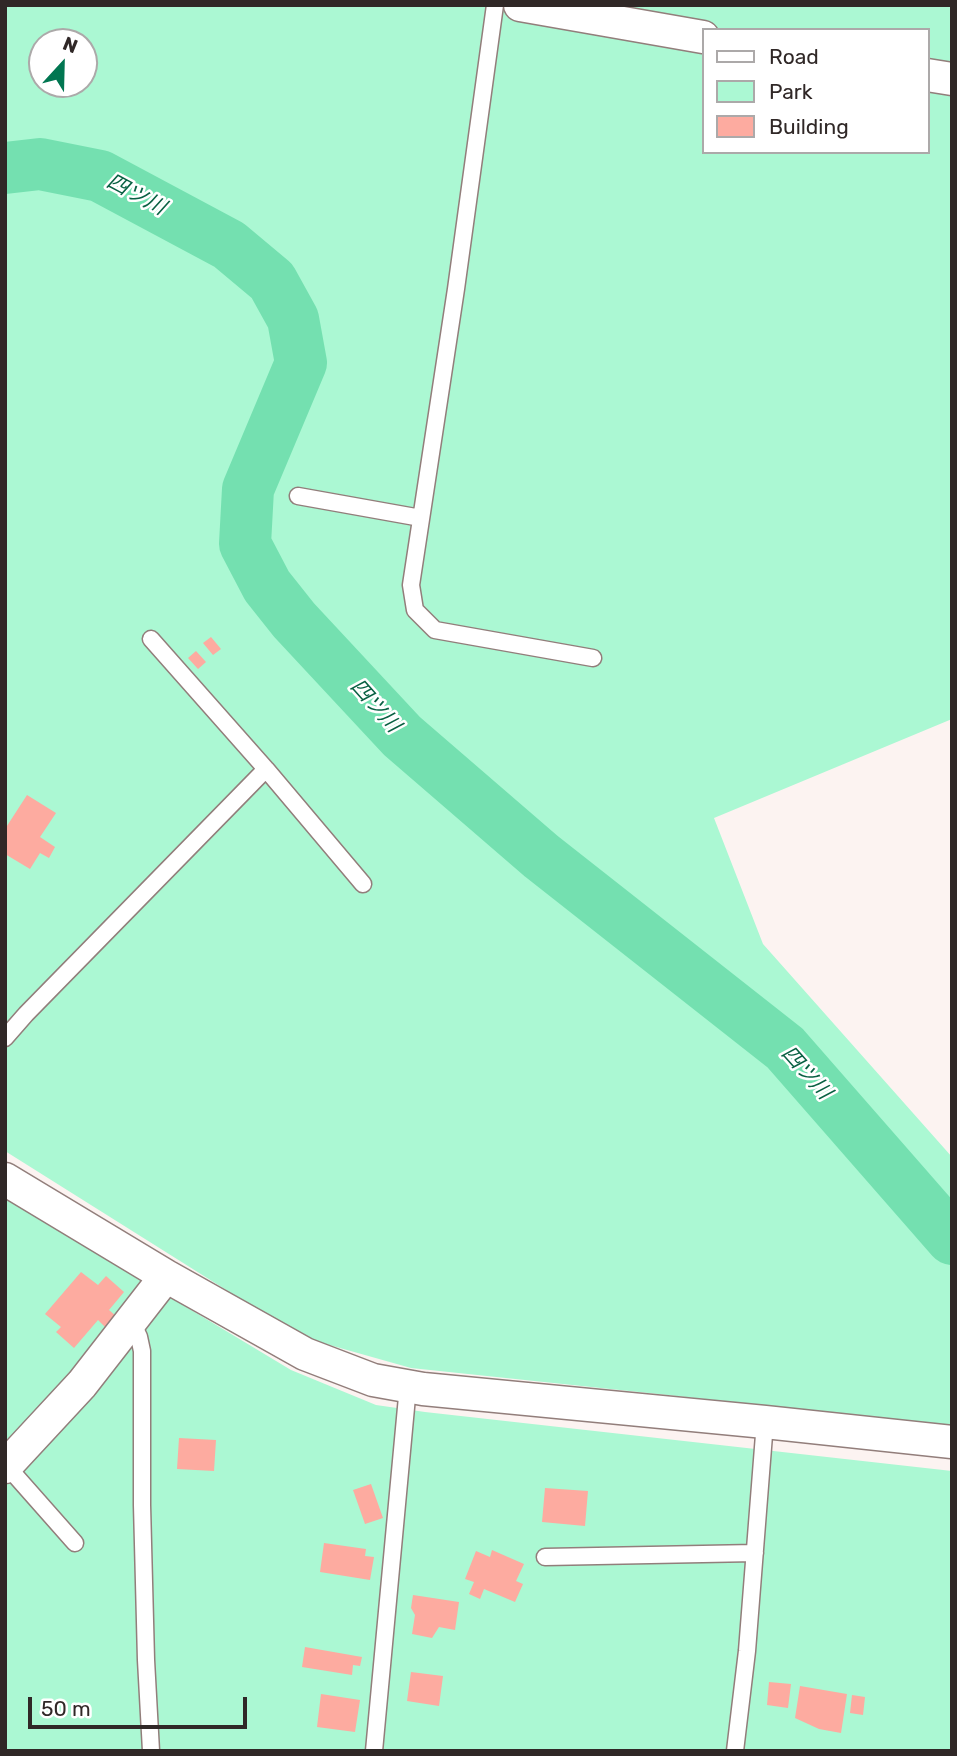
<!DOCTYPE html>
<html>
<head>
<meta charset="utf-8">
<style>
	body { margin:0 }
	#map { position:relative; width:957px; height:1756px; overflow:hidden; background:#fcf3f1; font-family:Rubik,sans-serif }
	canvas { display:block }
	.frame { position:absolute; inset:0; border:7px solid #302827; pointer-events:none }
	.legend { position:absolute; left:702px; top:28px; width:228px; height:126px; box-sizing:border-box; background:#fff; border:2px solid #aca9a9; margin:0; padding:9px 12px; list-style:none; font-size:21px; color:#302827 }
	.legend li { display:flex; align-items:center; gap:14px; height:35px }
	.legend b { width:35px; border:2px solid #aca9a9 }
	.north { position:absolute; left:28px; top:28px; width:70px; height:70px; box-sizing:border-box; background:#fff; border:2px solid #aca9a9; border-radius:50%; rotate:22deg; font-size:19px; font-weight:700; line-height:28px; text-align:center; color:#302827 }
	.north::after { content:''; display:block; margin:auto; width:24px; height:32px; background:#017651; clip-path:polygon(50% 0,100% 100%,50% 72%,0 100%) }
	.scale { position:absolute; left:28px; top:1697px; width:219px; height:32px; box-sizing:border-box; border:4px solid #302827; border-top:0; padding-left:9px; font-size:21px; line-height:24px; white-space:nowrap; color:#302827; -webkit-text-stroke:5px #fff; paint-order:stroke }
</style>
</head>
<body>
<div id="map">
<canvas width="957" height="1756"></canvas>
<div class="frame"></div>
<ul class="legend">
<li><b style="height:9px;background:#fff"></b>Road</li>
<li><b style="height:19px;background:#abf8d3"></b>Park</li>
<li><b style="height:19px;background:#fdaba0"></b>Building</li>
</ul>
<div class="north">N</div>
<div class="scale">50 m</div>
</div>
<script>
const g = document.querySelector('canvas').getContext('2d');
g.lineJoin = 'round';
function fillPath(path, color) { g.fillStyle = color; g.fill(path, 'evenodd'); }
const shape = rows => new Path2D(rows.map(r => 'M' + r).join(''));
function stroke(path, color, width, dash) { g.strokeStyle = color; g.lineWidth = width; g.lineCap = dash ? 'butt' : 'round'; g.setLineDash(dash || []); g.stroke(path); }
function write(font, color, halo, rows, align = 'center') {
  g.font = font + ' Rubik,"Noto Sans JP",sans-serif'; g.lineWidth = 5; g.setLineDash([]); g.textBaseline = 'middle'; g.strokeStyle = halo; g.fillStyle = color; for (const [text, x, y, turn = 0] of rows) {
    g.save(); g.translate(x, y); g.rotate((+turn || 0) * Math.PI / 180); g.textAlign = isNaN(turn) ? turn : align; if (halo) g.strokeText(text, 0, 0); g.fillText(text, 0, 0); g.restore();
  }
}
fillPath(shape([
	[5,5,952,5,952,719,714,818,763,944,952,1157,952,1425,411,1368,301,1337,5,1151],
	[703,30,927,30,927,152,703,152],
	[42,42,84,42,84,84,42,84],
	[5,1198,291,1370,376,1405,425,1412,952,1471,952,1751,5,1751]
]), '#abf8d3');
stroke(shape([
	[5,168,40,164,100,176,229,245,272,281,293,319,301,363,248,489,245,544,267,586,294,620,402,736,541,856,785,1048,952,1239]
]), '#74e0b0', 52);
fillPath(shape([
	[211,637,221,649,213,655,203,643],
	[196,651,206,662,198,669,188,658],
	[27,795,56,813,40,837,55,847,49,858,40,853,30,869,5,854,5,829],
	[81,1272,98,1285,106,1276,124,1292,109,1310,116,1316,106,1328,98,1320,74,1348,56,1332,61,1327,45,1314],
	[179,1438,216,1440,214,1471,177,1469],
	[371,1484,383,1518,365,1524,353,1490],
	[545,1488,588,1491,585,1526,542,1522],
	[324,1543,366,1549,365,1556,374,1557,370,1580,320,1572],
	[492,1550,524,1564,516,1581,523,1584,515,1602,484,1589,480,1599,469,1594,474,1582,465,1579,476,1551,490,1557],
	[413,1595,459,1602,455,1630,439,1627,432,1638,412,1634,415,1615,411,1608],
	[305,1647,362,1657,360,1666,353,1665,352,1675,302,1667],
	[411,1672,443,1676,439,1706,407,1701],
	[769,1682,791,1684,788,1708,767,1705],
	[800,1686,847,1694,841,1733,819,1729,795,1718],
	[321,1694,360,1700,355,1732,317,1727],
	[852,1695,865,1697,863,1715,850,1713]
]), '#fdaba0');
const lane = shape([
	[495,5,456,289,411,585,415,610,435,630,593,658],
	[298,496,421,518],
	[151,639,266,769,363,884],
	[5,1038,26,1014,266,769],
	[132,1322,139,1337,142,1351,142,1505,146,1660,151,1751],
	[7,1466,75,1543],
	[545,1557,755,1553],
	[374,1751,408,1386],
	[735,1751,747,1651,765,1422]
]);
const street = shape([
	[520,5,703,37],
	[927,75,952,79],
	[5,1179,166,1276,305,1354,373,1380,423,1389,765,1422,952,1442],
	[5,1467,82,1384,166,1276]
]);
stroke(lane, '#927e7b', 19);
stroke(street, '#927e7b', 35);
stroke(lane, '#fff', 16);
stroke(street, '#fff', 32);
write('italic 21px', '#096143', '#fff', [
	["四ツ川",136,195,28],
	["四ツ川",375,706,48],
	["四ツ川",806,1073,48]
]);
</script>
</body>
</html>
